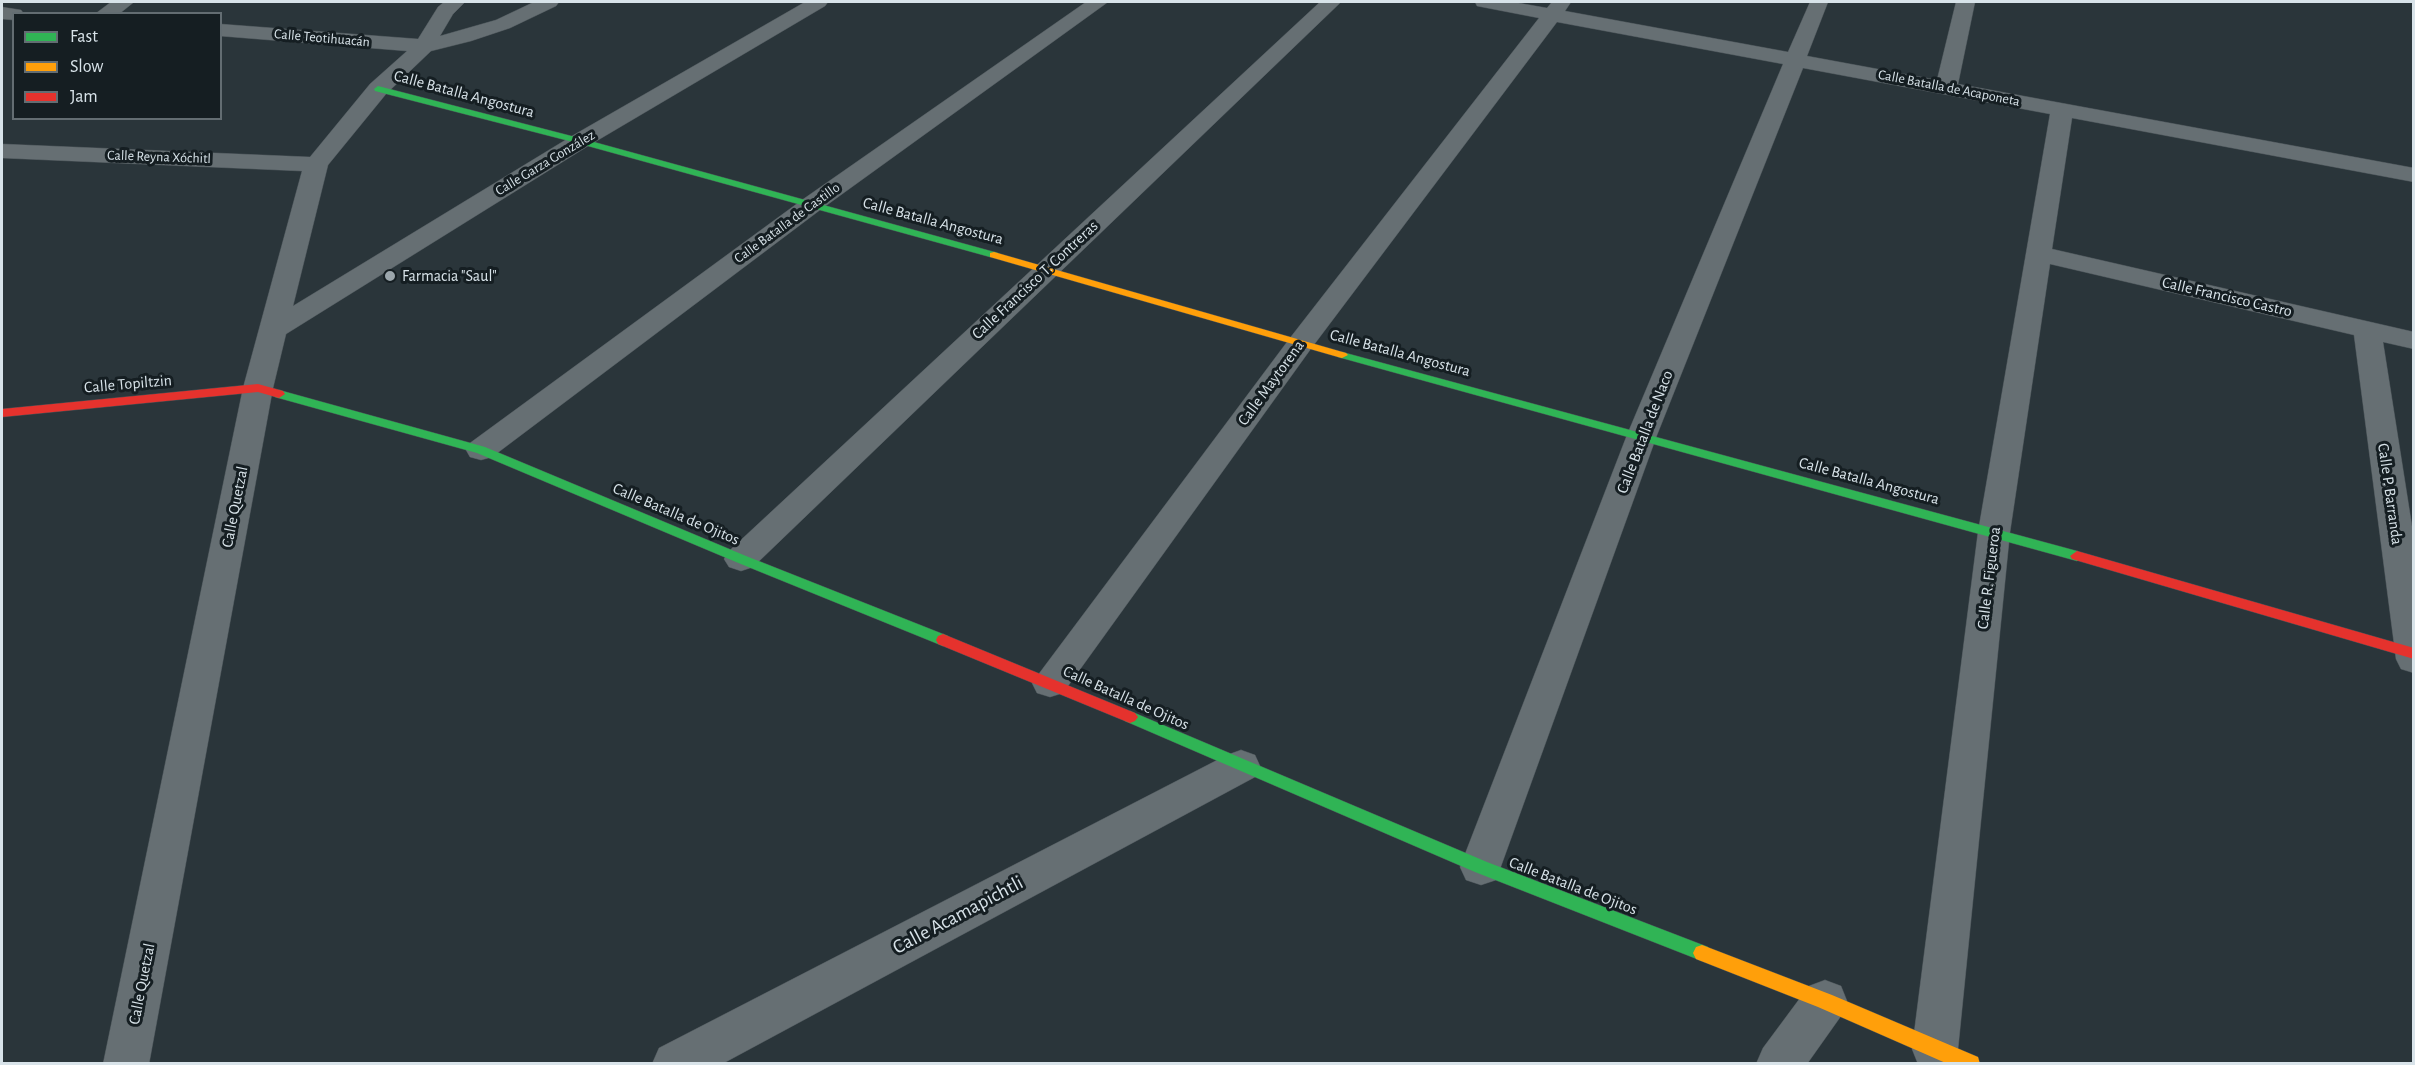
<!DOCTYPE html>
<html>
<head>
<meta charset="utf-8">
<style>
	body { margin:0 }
	#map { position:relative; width:2415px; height:1065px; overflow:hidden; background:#2a353a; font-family:"Alegreya Sans",sans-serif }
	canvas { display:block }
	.frame { position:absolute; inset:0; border:3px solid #d8e3e9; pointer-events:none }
	.legend { position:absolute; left:12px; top:12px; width:210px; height:108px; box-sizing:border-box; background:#151e22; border:2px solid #636d72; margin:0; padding:8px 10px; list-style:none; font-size:18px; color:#d8e3e9 }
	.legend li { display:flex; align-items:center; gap:12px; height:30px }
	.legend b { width:30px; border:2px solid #636d72 }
</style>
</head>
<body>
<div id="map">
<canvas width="2415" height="1065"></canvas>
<div class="frame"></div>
<ul class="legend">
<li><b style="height:8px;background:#30b455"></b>Fast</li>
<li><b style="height:8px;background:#ff9f0a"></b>Slow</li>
<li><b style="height:8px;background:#e5322d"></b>Jam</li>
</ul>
</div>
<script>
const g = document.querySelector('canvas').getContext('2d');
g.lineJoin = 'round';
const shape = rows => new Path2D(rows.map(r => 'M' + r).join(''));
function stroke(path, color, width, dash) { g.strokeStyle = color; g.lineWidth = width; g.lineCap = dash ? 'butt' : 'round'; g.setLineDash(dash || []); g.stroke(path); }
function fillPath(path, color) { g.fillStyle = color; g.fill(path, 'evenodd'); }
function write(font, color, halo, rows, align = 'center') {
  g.font = font + ' "Alegreya Sans",sans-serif'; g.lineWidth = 6; g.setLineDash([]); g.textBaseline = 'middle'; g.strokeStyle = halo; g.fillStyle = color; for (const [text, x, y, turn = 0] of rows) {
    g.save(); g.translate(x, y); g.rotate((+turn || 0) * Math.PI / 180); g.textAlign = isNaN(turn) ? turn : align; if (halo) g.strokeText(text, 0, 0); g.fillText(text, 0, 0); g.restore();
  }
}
const street = shape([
	[111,2,134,2,119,14,95,14,111,2],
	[444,2,465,2,453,14,440,36,496,20,534,2,559,2,556,6,510,28,471,41,431,51,386,94,328,165,293,306,572,136,805,2,828,2,825,6,588,146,286,334,273,388,149,1064,103,1064,243,388,302,171,2,158,2,144,310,157,370,84,407,51,220,36,220,24,418,39,438,7,444,2],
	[1086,2,1108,2,820,210,492,457,481,460,470,457,466,450,470,443,802,200,1086,2],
	[1320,2,1341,2,753,567,741,571,729,567,724,559,729,551,1320,2],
	[1475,2,1513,2,1547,8,1552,2,1571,2,1565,11,1788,52,1810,2,1828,2,1807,56,1937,80,1956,2,1975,2,1958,84,2414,168,2414,182,2072,118,2052,249,2414,332,2414,349,2383,342,2414,539,2414,673,2401,669,2396,659,2354,335,2050,264,2010,532,1958,1049,1952,1064,1918,1064,1912,1049,1978,532,2050,114,1803,68,1657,435,1496,880,1481,885,1466,880,1460,867,1627,435,1783,64,1557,22,1310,350,1063,693,1050,697,1037,693,1032,683,1290,338,1539,18,1477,6,1475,2],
	[2,7,21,10,24,14,14,14,14,20,2,19,2,7],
	[1241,750,1255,755,1260,766,1255,777,722,1064,652,1064,659,1048,1227,755,1241,750],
	[1825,980,1841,986,1847,1001,1841,1016,1807,1064,1756,1064,1763,1048,1809,986,1825,980]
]);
const fast = shape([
	[378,86,583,139,998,253,999,255,998,257,990,257,577,143,375,91,374,89,378,86],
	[1342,352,2077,551,2084,556,2077,561,1338,357,1336,355,1338,353,1342,352],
	[279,390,485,447,746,556,948,636,950,640,948,644,943,646,938,644,736,562,477,453,275,397,273,394,279,390],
	[1130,711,1487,862,1708,947,1711,953,1708,959,1702,961,1475,872,1125,721,1122,717,1125,713,1130,711]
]);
const slow = shape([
	[994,252,1346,353,1348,355,1342,358,1338,357,990,257,990,253,994,252],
	[1702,945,1832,995,1978,1057,1980,1064,1948,1064,1818,1007,1696,959,1693,953,1696,947,1702,945]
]);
const jam = shape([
	[258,384,283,391,285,394,279,398,258,392,2,417,2,409,258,384],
	[2077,551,2414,648,2414,659,2072,559,2070,556,2077,551],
	[943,634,1135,713,1138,717,1135,721,1130,723,1125,721,938,644,936,640,938,636,943,634]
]);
stroke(street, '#475055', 1);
stroke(fast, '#475055', 1);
stroke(slow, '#475055', 1);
stroke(jam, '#475055', 1);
fillPath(street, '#666f73');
fillPath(fast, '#30b455');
fillPath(slow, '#ff9f0a');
fillPath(jam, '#e5322d');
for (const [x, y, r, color] of [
	[390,276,6,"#9ba6ac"]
]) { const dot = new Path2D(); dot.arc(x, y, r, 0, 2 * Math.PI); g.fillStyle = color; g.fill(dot); stroke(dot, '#151e22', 2); }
write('14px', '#d8e3e9', '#151e22', [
	["Calle Teotihuacán",322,38,5],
	["Calle Batalla de Acaponeta",1949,88,11],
	["Calle Reyna Xóchitl",159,157,2],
	["Calle Garza González",545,163,-31],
	["Calle Batalla de Castillo",787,223,-36]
]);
write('16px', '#d8e3e9', '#151e22', [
	["Calle Batalla Angostura",464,94,15],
	["Calle Batalla Angostura",933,221,15],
	["Calle Francisco T. Contreras",1035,280,-43],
	["Calle Francisco Castro",2227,297,13],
	["Calle Batalla Angostura",1400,353,15],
	["Calle Maytorena",1271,383,-54],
	["Calle Topiltzin",128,384,-5],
	["Calle Batalla de Naco",1645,432,-69],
	["Calle Batalla Angostura",1869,481,15],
	["Calle P. Barranda",2390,494,82],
	["Calle Quetzal",235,507,-79],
	["Calle Batalla de Ojitos",676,514,23],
	["Calle R. Figueroa",1989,578,-83],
	["Calle Batalla de Ojitos",1126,698,24],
	["Calle Batalla de Ojitos",1573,886,21],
	["Calle Quetzal",142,984,-79]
]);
write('16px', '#d8e3e9', '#151e22', [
	["Farmacia \"Saul\"",402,276]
], 'left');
write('20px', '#d8e3e9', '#151e22', [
	["Calle Acamapichtli",958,915,-28]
]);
</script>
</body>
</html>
